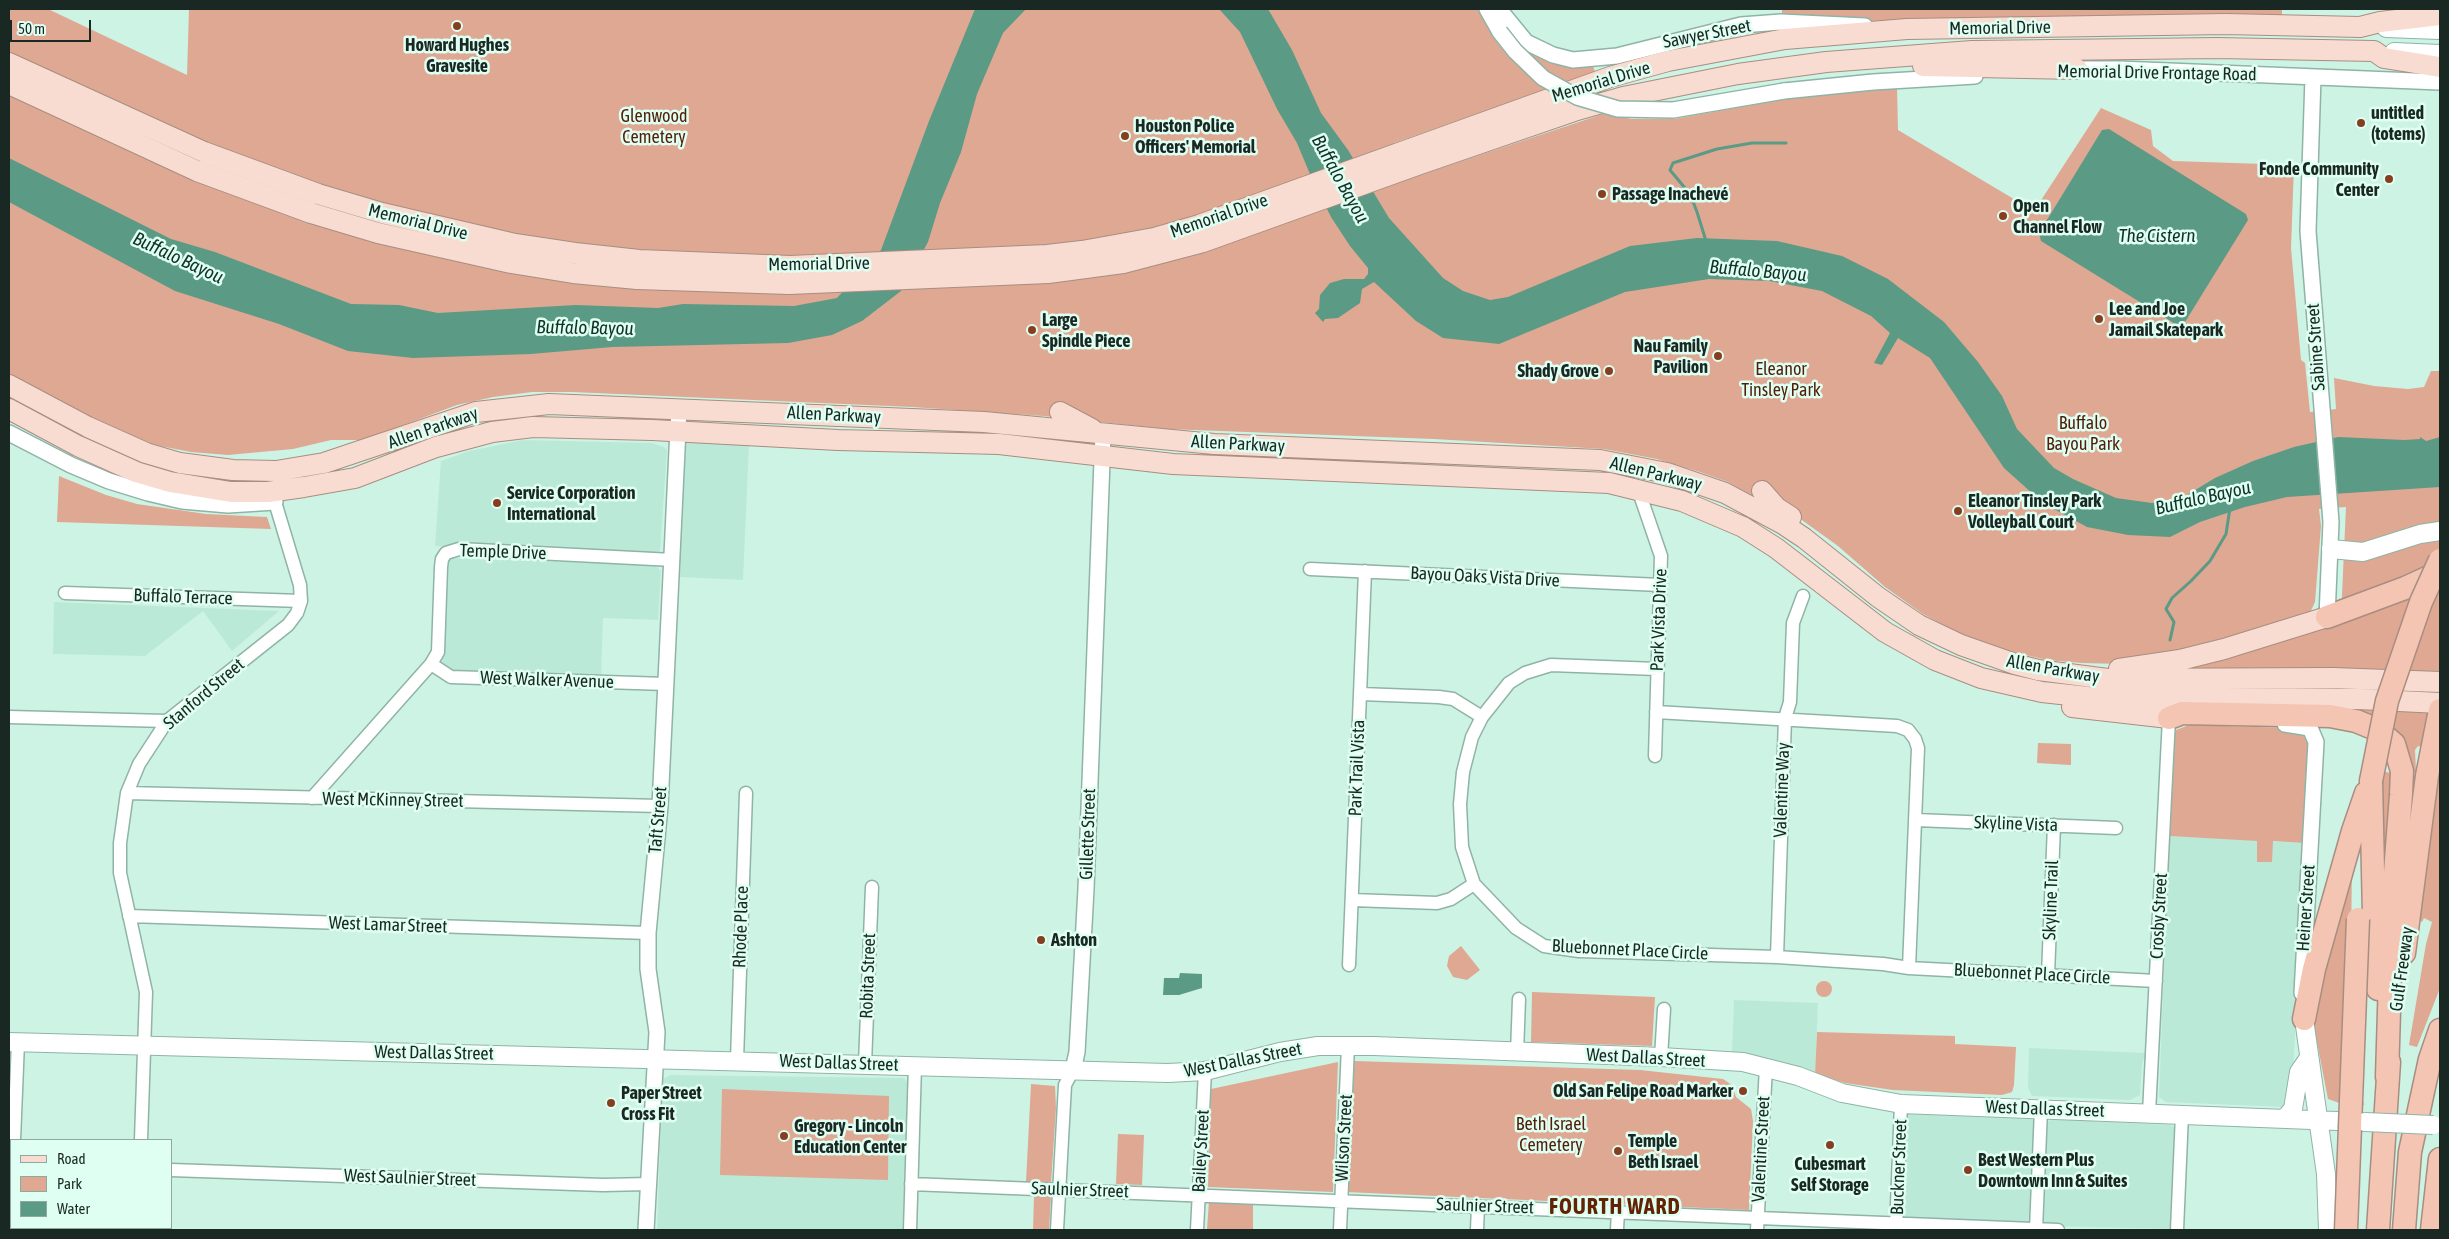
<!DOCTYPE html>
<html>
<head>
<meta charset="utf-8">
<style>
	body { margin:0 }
	#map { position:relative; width:2449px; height:1239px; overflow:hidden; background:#cdf3e5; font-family:"Asap Condensed",sans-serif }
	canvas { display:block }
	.frame { position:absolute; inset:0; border:10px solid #192823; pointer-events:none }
	.legend { position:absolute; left:10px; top:1139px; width:162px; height:90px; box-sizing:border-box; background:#e0fff3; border:1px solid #90a9a0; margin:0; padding:6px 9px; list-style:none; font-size:15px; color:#192823 }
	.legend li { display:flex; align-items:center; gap:10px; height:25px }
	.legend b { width:25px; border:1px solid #90a9a0 }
	.scale { position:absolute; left:10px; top:20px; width:81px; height:22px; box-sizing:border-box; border:2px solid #192823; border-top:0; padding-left:6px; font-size:15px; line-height:18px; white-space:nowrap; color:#192823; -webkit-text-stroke:4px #e0fff3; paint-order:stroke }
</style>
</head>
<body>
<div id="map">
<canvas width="2449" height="1239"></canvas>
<div class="frame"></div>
<ul class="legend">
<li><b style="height:6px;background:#f8dcd1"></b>Road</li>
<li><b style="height:14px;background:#dea893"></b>Park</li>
<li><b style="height:14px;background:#5b9a85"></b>Water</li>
</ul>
<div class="scale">50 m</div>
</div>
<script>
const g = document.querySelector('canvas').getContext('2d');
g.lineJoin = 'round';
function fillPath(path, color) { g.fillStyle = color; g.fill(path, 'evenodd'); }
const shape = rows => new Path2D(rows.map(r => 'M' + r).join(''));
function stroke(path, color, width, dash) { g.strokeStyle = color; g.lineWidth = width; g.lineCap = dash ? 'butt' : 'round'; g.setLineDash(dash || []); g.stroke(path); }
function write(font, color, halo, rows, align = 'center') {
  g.font = font + ' "Asap Condensed",sans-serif'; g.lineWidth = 5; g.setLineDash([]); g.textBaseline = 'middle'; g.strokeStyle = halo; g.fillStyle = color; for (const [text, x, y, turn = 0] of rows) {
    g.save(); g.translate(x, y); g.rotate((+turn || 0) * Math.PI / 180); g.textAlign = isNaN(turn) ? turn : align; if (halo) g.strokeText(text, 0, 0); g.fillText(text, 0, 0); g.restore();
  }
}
fillPath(shape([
	[523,440,652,443,664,447,667,450,660,551,649,553,435,546,441,461,469,451],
	[684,442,749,444,743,580,680,577],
	[450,558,655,565,661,571,658,620,603,618,601,676,447,671,441,663,446,563],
	[54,602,279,611,232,651,203,611,145,656,53,654],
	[2169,836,2304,843,2292,1099,2284,1107,2166,1102,2159,1097],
	[1734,1000,1818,1003,1815,1074,1782,1062,1732,1052],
	[2029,1048,2146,1053,2142,1064,2140,1095,2130,1100,2032,1096,2028,1088],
	[671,1075,904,1078,909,1085,904,1230,657,1230,662,1089,663,1079],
	[1908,1114,2031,1119,2035,1121,2032,1220,2030,1223,1904,1217,1902,1213],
	[2052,1119,2170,1125,2174,1127,2172,1229,2047,1226,2044,1224,2045,1123]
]), '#bbe9d8');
fillPath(shape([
	[9,9,48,9,187,75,189,9,1481,9,1531,54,1552,64,1593,66,1595,72,1394,143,1408,179,1606,113,1631,119,1674,119,1785,99,1897,87,1898,130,2034,211,2101,108,2151,130,2153,146,2173,161,2294,165,2291,248,2301,360,2305,363,2310,412,2336,409,2334,378,2374,386,2408,389,2424,387,2431,371,2440,371,2440,672,2130,673,2341,617,2346,507,2319,509,2321,526,2315,602,2309,615,2214,646,2162,655,2144,655,2122,664,2082,663,2047,660,2004,650,1963,635,1923,614,1885,587,1838,546,1788,510,1770,505,1728,482,1700,472,1657,459,1604,449,1434,439,1167,429,1044,416,912,407,572,392,532,392,493,397,457,405,363,440,331,440,293,449,228,455,191,452,160,446,126,436,9,375],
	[1782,9,2282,9,2282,15,1862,21,1782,18],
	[59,476,106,495,137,504,206,514,267,517,271,529,57,522],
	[2326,706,2416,709,2440,714,2422,747,2418,746,2415,750,2416,772,2413,773,2412,767],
	[2189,725,2289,728,2306,735,2308,741,2304,843,2273,841,2272,862,2257,862,2257,841,2169,836,2173,735,2176,730],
	[2038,743,2071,744,2071,765,2037,763],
	[2385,772,2394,773,2386,943,2382,789],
	[2437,779,2440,779,2440,988,2417,1047,2409,1045,2426,944,2432,922,2424,918,2422,922,2418,920],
	[2352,857,2350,1047,2364,1105,2345,1105,2328,1099,2315,1032,2315,1007],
	[1461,946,1480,970,1467,980,1453,977,1447,966,1449,956],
	'1816 989a8 8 0 1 1 16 0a8 8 0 1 1-16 0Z',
	[1532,992,1655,997,1652,1046,1531,1042],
	[1817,1032,1955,1036,1955,1044,2016,1047,2014,1085,2012,1092,2002,1095,1893,1090,1845,1083,1815,1074],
	[1354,1061,1640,1070,1723,1079,1732,1085,1736,1097,1751,1109,1753,1121,1749,1210,1346,1192],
	[1338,1062,1333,1192,1208,1187,1211,1089],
	[1031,1084,1055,1086,1056,1108,1051,1183,1026,1182],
	[722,1089,889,1096,888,1180,720,1175],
	[1118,1134,1144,1135,1142,1185,1116,1184],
	[1034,1196,1051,1196,1049,1230,1033,1230],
	[1209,1201,1253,1203,1253,1230,1207,1230]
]), '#dea893');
fillPath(shape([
	[975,9,1026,9,1003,33,977,94,961,152,940,203,928,242,901,291,862,321,832,335,788,343,612,347,531,354,413,358,348,351,279,324,175,291,9,202,9,158,171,239,215,252,351,304,399,305,438,313,576,305,658,308,683,304,794,306,837,298,881,250,929,121],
	[1219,9,1268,9,1292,50,1321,113,1348,150,1389,218,1443,278,1463,291,1490,300,1508,297,1630,246,1697,238,1777,241,1842,256,1888,279,1944,322,1978,362,2002,396,2017,429,2054,468,2073,479,2116,498,2152,503,2182,498,2215,478,2253,461,2294,447,2338,437,2405,440,2420,439,2420,437,2426,441,2440,437,2440,487,2287,497,2245,507,2200,522,2170,537,2128,535,2087,527,2043,503,2004,468,1930,358,1898,338,1882,365,1874,363,1890,333,1871,316,1822,291,1769,281,1709,279,1625,292,1499,344,1443,338,1416,321,1374,282,1362,289,1360,303,1338,318,1325,319,1323,322,1315,313,1319,309,1320,295,1330,283,1344,279,1364,279,1368,274,1368,268,1350,246,1331,217,1312,179,1297,143,1277,109,1240,32],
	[2109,129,2246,214,2248,220,2185,322,2177,325,2041,241,2039,233,2102,130],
	[1180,973,1202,974,1202,988,1179,995,1163,995,1164,978,1179,978]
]), '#5b9a85');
stroke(shape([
	[1706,241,1697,212,1690,194,1670,170,1673,163,1717,149,1752,143,1786,143],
	[2170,640,2174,622,2166,609,2172,598,2191,581,2210,561,2226,534,2230,508]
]), '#5b9a85', 3);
const minor = shape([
	[1638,489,1661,556,1655,756],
	[1310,569,1660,585],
	[65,593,301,601],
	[431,664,451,677,666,684],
	[1657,669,1551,665,1525,673,1509,683,1482,717,1472,737,1463,772,1460,804,1462,847,1474,884,1516,928,1544,946,1579,951,1777,957,1883,964,1909,968,2156,981],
	[1361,694,1439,697,1453,699,1482,717],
	[1656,712,1897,726,1908,730,1915,739,1918,748,1909,968],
	[9,717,167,721],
	[127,793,660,806],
	[312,798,431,664,438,652,441,567,442,559,446,553,459,549,673,560],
	[1916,820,2116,828],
	[1352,900,1437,903,1451,899,1474,884],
	[129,916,648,933],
	[1777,957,1785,718,1790,702,1793,623,1803,596],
	[1349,965,1365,571],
	[2048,975,2054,825],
	[1517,1053,1519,999],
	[1661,1057,1664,1009],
	[737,1060,746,793],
	[865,1064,872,887],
	[2149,1113,2169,718],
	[14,1140,18,1042],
	[141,1140,146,992,120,873,120,843,127,793,139,764,167,721,288,625,297,613,301,601,300,585,275,502],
	[171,1170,603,1185,649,1184],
	[911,1184,2058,1230],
	[10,1230,11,1196],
	[137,1230,137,1228],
	[910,1230,915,1065],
	[1057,1230,1065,1085,1073,1070],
	[1197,1230,1205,1071],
	[1340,1230,1348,1046],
	[1477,1230,1478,1206],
	[1617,1230,1618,1211],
	[1757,1230,1766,1067],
	[1896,1230,1901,1104],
	[2036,1230,2041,1109],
	[2177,1230,2182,1114]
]);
const tertiary = shape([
	[1487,9,1500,32],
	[1499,9,1526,42,1553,55,1573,60,1617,56,1741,25,1781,22,1865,26],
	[2067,69,2119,69,2440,82],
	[2313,77,2308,231,2331,522,2327,617],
	[1784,91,1873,82,1975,76],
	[9,433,71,465,109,481,148,493,182,501,228,505,275,502],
	[2285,724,2310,728,2316,742,2302,993],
	[1073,1070,1077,1052,1086,889,1103,434],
	[646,1230,657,1032,648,969,648,933,660,806,679,408]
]);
const secondary = shape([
	[2386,28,2440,30],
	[2394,52,2440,54],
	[2331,549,2363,552,2420,534,2440,531],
	[2304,1019,2326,1174,2328,1230],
	[9,1042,1168,1073,1205,1071,1280,1052,1318,1046,1374,1046,1661,1057,1743,1062,1798,1076,1842,1093,1901,1104,2363,1122],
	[2285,1118,2293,1109,2299,1072,2308,1059]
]);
const primary = shape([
	[9,63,204,152,318,194,382,213,515,244,575,253,639,260,790,266,1047,255,1082,251,1154,238,1199,225,1610,77,1668,61,1785,39,1907,29,2226,24,2360,27,2380,22,2440,15],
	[1923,66,2077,69],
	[9,84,197,171,311,213,378,233,511,263,573,273,637,279,789,284,1048,273,1123,263,1203,242,1420,164,1574,111,1623,97,1738,74,1826,62,1972,51,2217,48,2374,51,2384,58,2440,67],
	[9,385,88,427,146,453,180,463,233,470,276,471,324,463,476,412,549,404,984,422,1214,444,1600,460,1667,473,1725,493,1783,524,1804,538,1878,597,1919,625,1961,645,2015,664,2038,670,2108,679,2333,678,2440,682],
	[9,409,78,446,136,472,170,482,231,492,268,492,304,487,355,478,436,447,492,432,533,427,652,430,838,440,999,444,1173,464,1609,483,1682,501,1743,527,1776,548,1885,632,1935,660,1981,678,2042,692,2088,697,2358,699,2440,703],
	[1060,412,1092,429],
	[1762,491,1777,508,1791,517],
	[2119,669,2180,660,2224,649,2327,617],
	[2072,707,2169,718]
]);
const motorway = shape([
	[2327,617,2405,588,2440,572],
	[2169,718,2182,713,2330,716,2356,721,2378,730,2394,744,2402,771,2401,795,2392,912,2387,1077],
	[2371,781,2375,961,2378,989],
	[2404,953,2427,776,2440,710],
	[2304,1019,2314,969,2353,831,2366,793],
	[2378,1230,2389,1062],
	[2404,1230,2410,1152,2430,1059,2440,1030],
	[2432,1230,2440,1159]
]);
stroke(minor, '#8fb4a6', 15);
stroke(tertiary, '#8fb4a6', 18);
stroke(secondary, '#8fb4a6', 20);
stroke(primary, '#a78e81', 22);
stroke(motorway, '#a78e81', 25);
stroke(minor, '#fff', 12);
stroke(tertiary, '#fff', 15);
stroke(secondary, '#fff', 18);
stroke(primary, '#f8dcd1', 20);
stroke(motorway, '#f4c5b3', 22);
const tertiaryBridge = shape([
	[1500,32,1515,51,1543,78,1577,97,1618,109,1673,110,1784,91]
]);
const secondaryBridge = shape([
	[2365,1122,2433,1125]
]);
const motorwayBridge = shape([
	[2371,781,2387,701,2421,602,2440,560],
	[2346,1230,2358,919]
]);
stroke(tertiaryBridge, '#8fb4a6', 18, []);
stroke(secondaryBridge, '#8fb4a6', 20, []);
stroke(motorwayBridge, '#a78e81', 25, []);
stroke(tertiaryBridge, '#fff', 15);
stroke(secondaryBridge, '#fff', 18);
stroke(motorwayBridge, '#f4c5b3', 22);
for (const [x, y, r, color] of [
	[457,26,5,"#863e20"],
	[2361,123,5,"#863e20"],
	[1125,136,5,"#863e20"],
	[2389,179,5,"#863e20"],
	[1602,194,5,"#863e20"],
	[2003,216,5,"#863e20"],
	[2099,319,5,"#863e20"],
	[1032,330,5,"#863e20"],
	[1718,356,5,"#863e20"],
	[1609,371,5,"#863e20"],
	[497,503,5,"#863e20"],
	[1958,511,5,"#863e20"],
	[1041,940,5,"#863e20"],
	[1743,1091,5,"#863e20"],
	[611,1103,5,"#863e20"],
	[784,1136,5,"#863e20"],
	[1830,1145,5,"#863e20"],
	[1618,1151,5,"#863e20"],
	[1968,1170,5,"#863e20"]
]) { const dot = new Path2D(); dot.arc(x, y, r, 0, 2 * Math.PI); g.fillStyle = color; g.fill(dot); stroke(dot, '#e0fff3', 2); }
write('18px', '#192823', '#e0fff3', [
	["Memorial Drive",2000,28,-1],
	["Sawyer Street",1707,34,-11],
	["Memorial Drive Frontage Road",2157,73,1],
	["Memorial Drive",1601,82,-17],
	["Memorial Drive",1219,216,-19],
	["Memorial Drive",418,222,14],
	["Memorial Drive",819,264,-1],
	["Sabine Street",2316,347,-94],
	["Allen Parkway",834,415,3],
	["Allen Parkway",433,428,-19],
	["Allen Parkway",1238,444,3],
	["Allen Parkway",1656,474,14],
	["Temple Drive",503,552,2],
	["Bayou Oaks Vista Drive",1485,577,3],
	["Buffalo Terrace",183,597,2],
	["Park Vista Drive",1659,620,-88],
	["Allen Parkway",2053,669,10],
	["West Walker Avenue",547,680,2],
	["Stanford Street",204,694,-40],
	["Park Trail Vista",1357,768,-88],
	["Valentine Way",1782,790,-88],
	["West McKinney Street",393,800,1],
	["Taft Street",658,820,-85],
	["Skyline Vista",2016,824,2],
	["Gillette Street",1088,834,-88],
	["Skyline Trail",2051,900,-88],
	["Heiner Street",2306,908,-86],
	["Crosby Street",2159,916,-87],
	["West Lamar Street",388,925,2],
	["Rhode Place",741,927,-88],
	["Bluebonnet Place Circle",1630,950,3],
	["Gulf Freeway",2402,969,-82],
	["Bluebonnet Place Circle",2032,974,3],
	["Robita Street",868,976,-88],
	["West Dallas Street",434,1053,1],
	["West Dallas Street",1646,1058,3],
	["West Dallas Street",1243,1060,-11],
	["West Dallas Street",839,1063,2],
	["West Dallas Street",2045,1109,2],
	["Wilson Street",1344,1138,-87],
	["Valentine Street",1761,1149,-87],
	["Bailey Street",1201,1151,-87],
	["Buckner Street",1899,1167,-88],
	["West Saulnier Street",410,1178,2],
	["Saulnier Street",1080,1190,2],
	["Saulnier Street",1485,1206,2]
]);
write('bold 18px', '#192823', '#e0fff3', [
	["Howard Hughes",457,45,"center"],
	["Gravesite",457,66,"center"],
	["untitled",2371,113],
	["(totems)",2371,134],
	["Houston Police",1135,126],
	["Officers' Memorial",1135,147],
	["Fonde Community",2379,169,"right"],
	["Center",2379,190,"right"],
	["Passage Inachevé",1612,194],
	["Open",2013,206],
	["Channel Flow",2013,227],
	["Lee and Joe",2109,309],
	["Jamail Skatepark",2109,330],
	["Large",1042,320],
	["Spindle Piece",1042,341],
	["Nau Family",1708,346,"right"],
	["Pavilion",1708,367,"right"],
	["Shady Grove",1599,371,"right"],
	["Service Corporation",507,493],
	["International",507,514],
	["Eleanor Tinsley Park",1968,501],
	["Volleyball Court",1968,522],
	["Ashton",1051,940],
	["Old San Felipe Road Marker",1733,1091,"right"],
	["Paper Street",621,1093],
	["Cross Fit",621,1114],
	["Gregory - Lincoln",794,1126],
	["Education Center",794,1147],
	["Temple",1628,1141],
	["Beth Israel",1628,1162],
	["Best Western Plus",1978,1160],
	["Downtown Inn & Suites",1978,1181],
	["Cubesmart",1830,1164,"center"],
	["Self Storage",1830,1185,"center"]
], 'left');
write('18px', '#511e08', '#e0fff3', [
	["Glenwood",654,116],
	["Cemetery",654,137],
	["Eleanor",1781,369],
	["Tinsley Park",1781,390],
	["Buffalo",2083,423],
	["Bayou Park",2083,444],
	["Beth Israel",1551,1124],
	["Cemetery",1551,1145]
]);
write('italic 19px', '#123128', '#e0fff3', [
	["Buffalo Bayou",1340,179,61],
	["The Cistern",2157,236],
	["Buffalo Bayou",178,258,25],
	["Buffalo Bayou",1758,271,5],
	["Buffalo Bayou",585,328,1],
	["Buffalo Bayou",2203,498,-13]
]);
g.letterSpacing = '1px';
write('bold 22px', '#622204', '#e0fff3', [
	["FOURTH WARD",1615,1207]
]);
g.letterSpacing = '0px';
</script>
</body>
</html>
